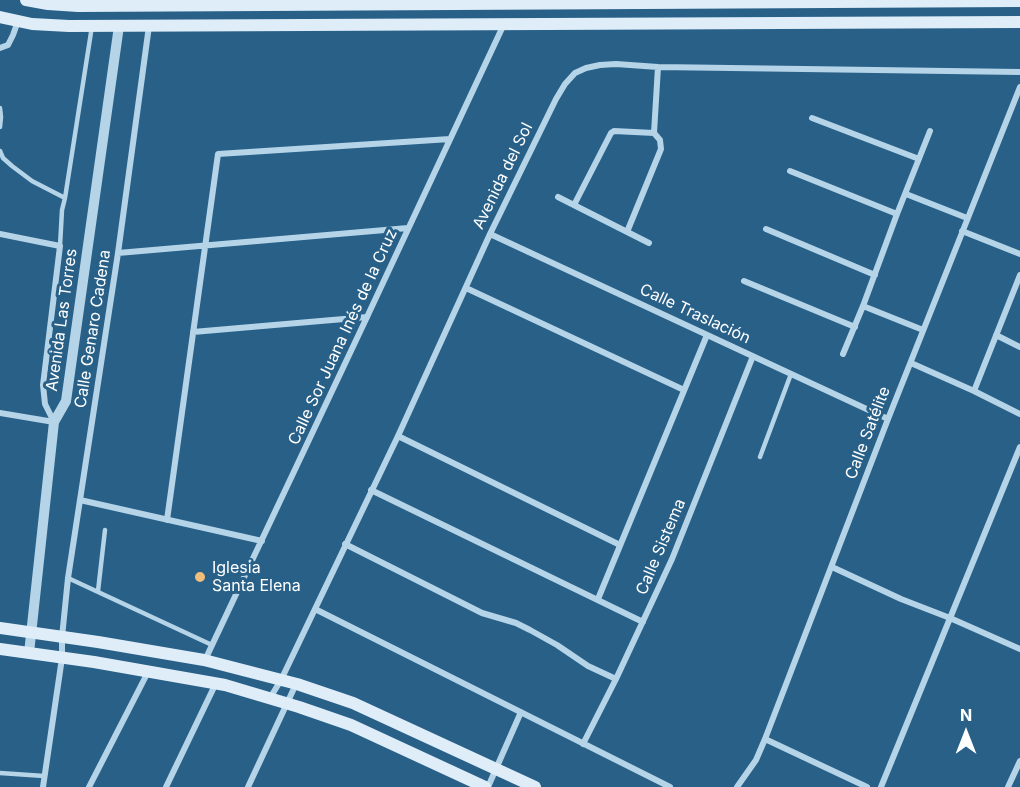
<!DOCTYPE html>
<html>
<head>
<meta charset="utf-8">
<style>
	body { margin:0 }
	#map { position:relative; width:1020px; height:787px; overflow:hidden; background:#286088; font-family:Inter,sans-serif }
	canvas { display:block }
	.north { position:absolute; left:936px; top:703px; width:60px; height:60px; -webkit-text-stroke:4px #286088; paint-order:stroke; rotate:0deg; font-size:16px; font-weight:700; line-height:24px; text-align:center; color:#fff }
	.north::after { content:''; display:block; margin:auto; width:21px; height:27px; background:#fff; clip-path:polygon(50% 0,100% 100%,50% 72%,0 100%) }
</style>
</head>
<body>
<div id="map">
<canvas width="1020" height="787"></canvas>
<div class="north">N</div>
</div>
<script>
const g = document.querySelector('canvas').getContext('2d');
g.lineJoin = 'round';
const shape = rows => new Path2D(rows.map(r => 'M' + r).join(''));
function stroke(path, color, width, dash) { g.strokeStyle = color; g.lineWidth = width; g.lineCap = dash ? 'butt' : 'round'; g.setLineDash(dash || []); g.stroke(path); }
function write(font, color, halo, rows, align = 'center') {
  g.font = font + ' Inter,sans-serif'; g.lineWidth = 6; g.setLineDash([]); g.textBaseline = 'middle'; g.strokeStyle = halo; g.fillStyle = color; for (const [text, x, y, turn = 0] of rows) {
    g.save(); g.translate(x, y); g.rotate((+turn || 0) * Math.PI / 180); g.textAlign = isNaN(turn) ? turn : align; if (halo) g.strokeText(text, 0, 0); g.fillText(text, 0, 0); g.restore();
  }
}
stroke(shape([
	[0,108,1,117,0,127],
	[0,151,3,158,12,166,32,181,65,198,62,210,60,246],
	[65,198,92,26],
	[760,457,791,374],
	[68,578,212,645],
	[98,591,105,530],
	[0,773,44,776]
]), '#b5d4e8', 4.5);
stroke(shape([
	[0,48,8,45,13,35,18,21],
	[812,118,919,159],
	[790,171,897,214],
	[906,194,967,218],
	[558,197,649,243],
	[574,205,611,133,614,131,654,133],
	[766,229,875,275],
	[962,231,1020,254],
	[627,232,661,149,660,140,654,133,658,67],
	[0,234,60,246,43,385,45,404,54,422],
	[490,234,888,419],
	[118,253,408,228],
	[744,281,855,327],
	[466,288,684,390],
	[863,306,923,330],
	[193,332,367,317],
	[996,335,1020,347],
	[843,354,863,306,897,214,930,131],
	[911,363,974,391,1020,414],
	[974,391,1020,275],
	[0,413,54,422],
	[398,436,620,545],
	[371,490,643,622],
	[80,500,262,541],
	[167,520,218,154,450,139],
	[345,544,482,613,516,623,530,630,557,645,588,666,616,679],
	[832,567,901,599,950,618,1020,649],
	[598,599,707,335],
	[315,609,670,787],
	[205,660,367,317,504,24],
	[270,698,281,680,315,609,398,436,490,234,556,99,565,84,575,73,586,68,600,65,616,64,658,67,1020,72],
	[765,739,867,787],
	[583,744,616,679,672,559,753,356],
	[43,787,62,658,62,637,68,578,118,253,149,26],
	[89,787,148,672],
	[166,787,216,683],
	[248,787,296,684],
	[488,787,521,712],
	[737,787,756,760,765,739,888,419,1020,87],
	[881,787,1020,447],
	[1008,787,1020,761]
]), '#b5d4e8', 6);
stroke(shape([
	[29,653,54,422,66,401,119,26]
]), '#b5d4e8', 10);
stroke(shape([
	[26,0,48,4,78,6,1020,1],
	[0,17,32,24,69,26,1020,22],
	[0,628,98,642,204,660,297,684,353,703,535,787],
	[0,649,94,662,225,685,299,707,351,725,485,787]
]), '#deedf8', 12);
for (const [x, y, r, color] of [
	[200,577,6,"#f0bd7b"]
]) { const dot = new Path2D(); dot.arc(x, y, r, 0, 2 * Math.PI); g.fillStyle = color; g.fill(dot); stroke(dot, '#286088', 2); }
write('16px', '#fff', '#286088', [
	["Avenida del Sol",503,176,-64],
	["Calle Traslación",695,314,25],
	["Avenida Las Torres",62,320,-82],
	["Calle Genaro Cadena",93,329,-81],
	["Calle Sor Juana Inés de la Cruz",343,337,-65],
	["Calle Satélite",868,433,-69],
	["Calle Sistema",661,547,-67]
]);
write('16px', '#fff', '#286088', [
	["Iglesia",212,568],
	["Santa Elena",212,586]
], 'left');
</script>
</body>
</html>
